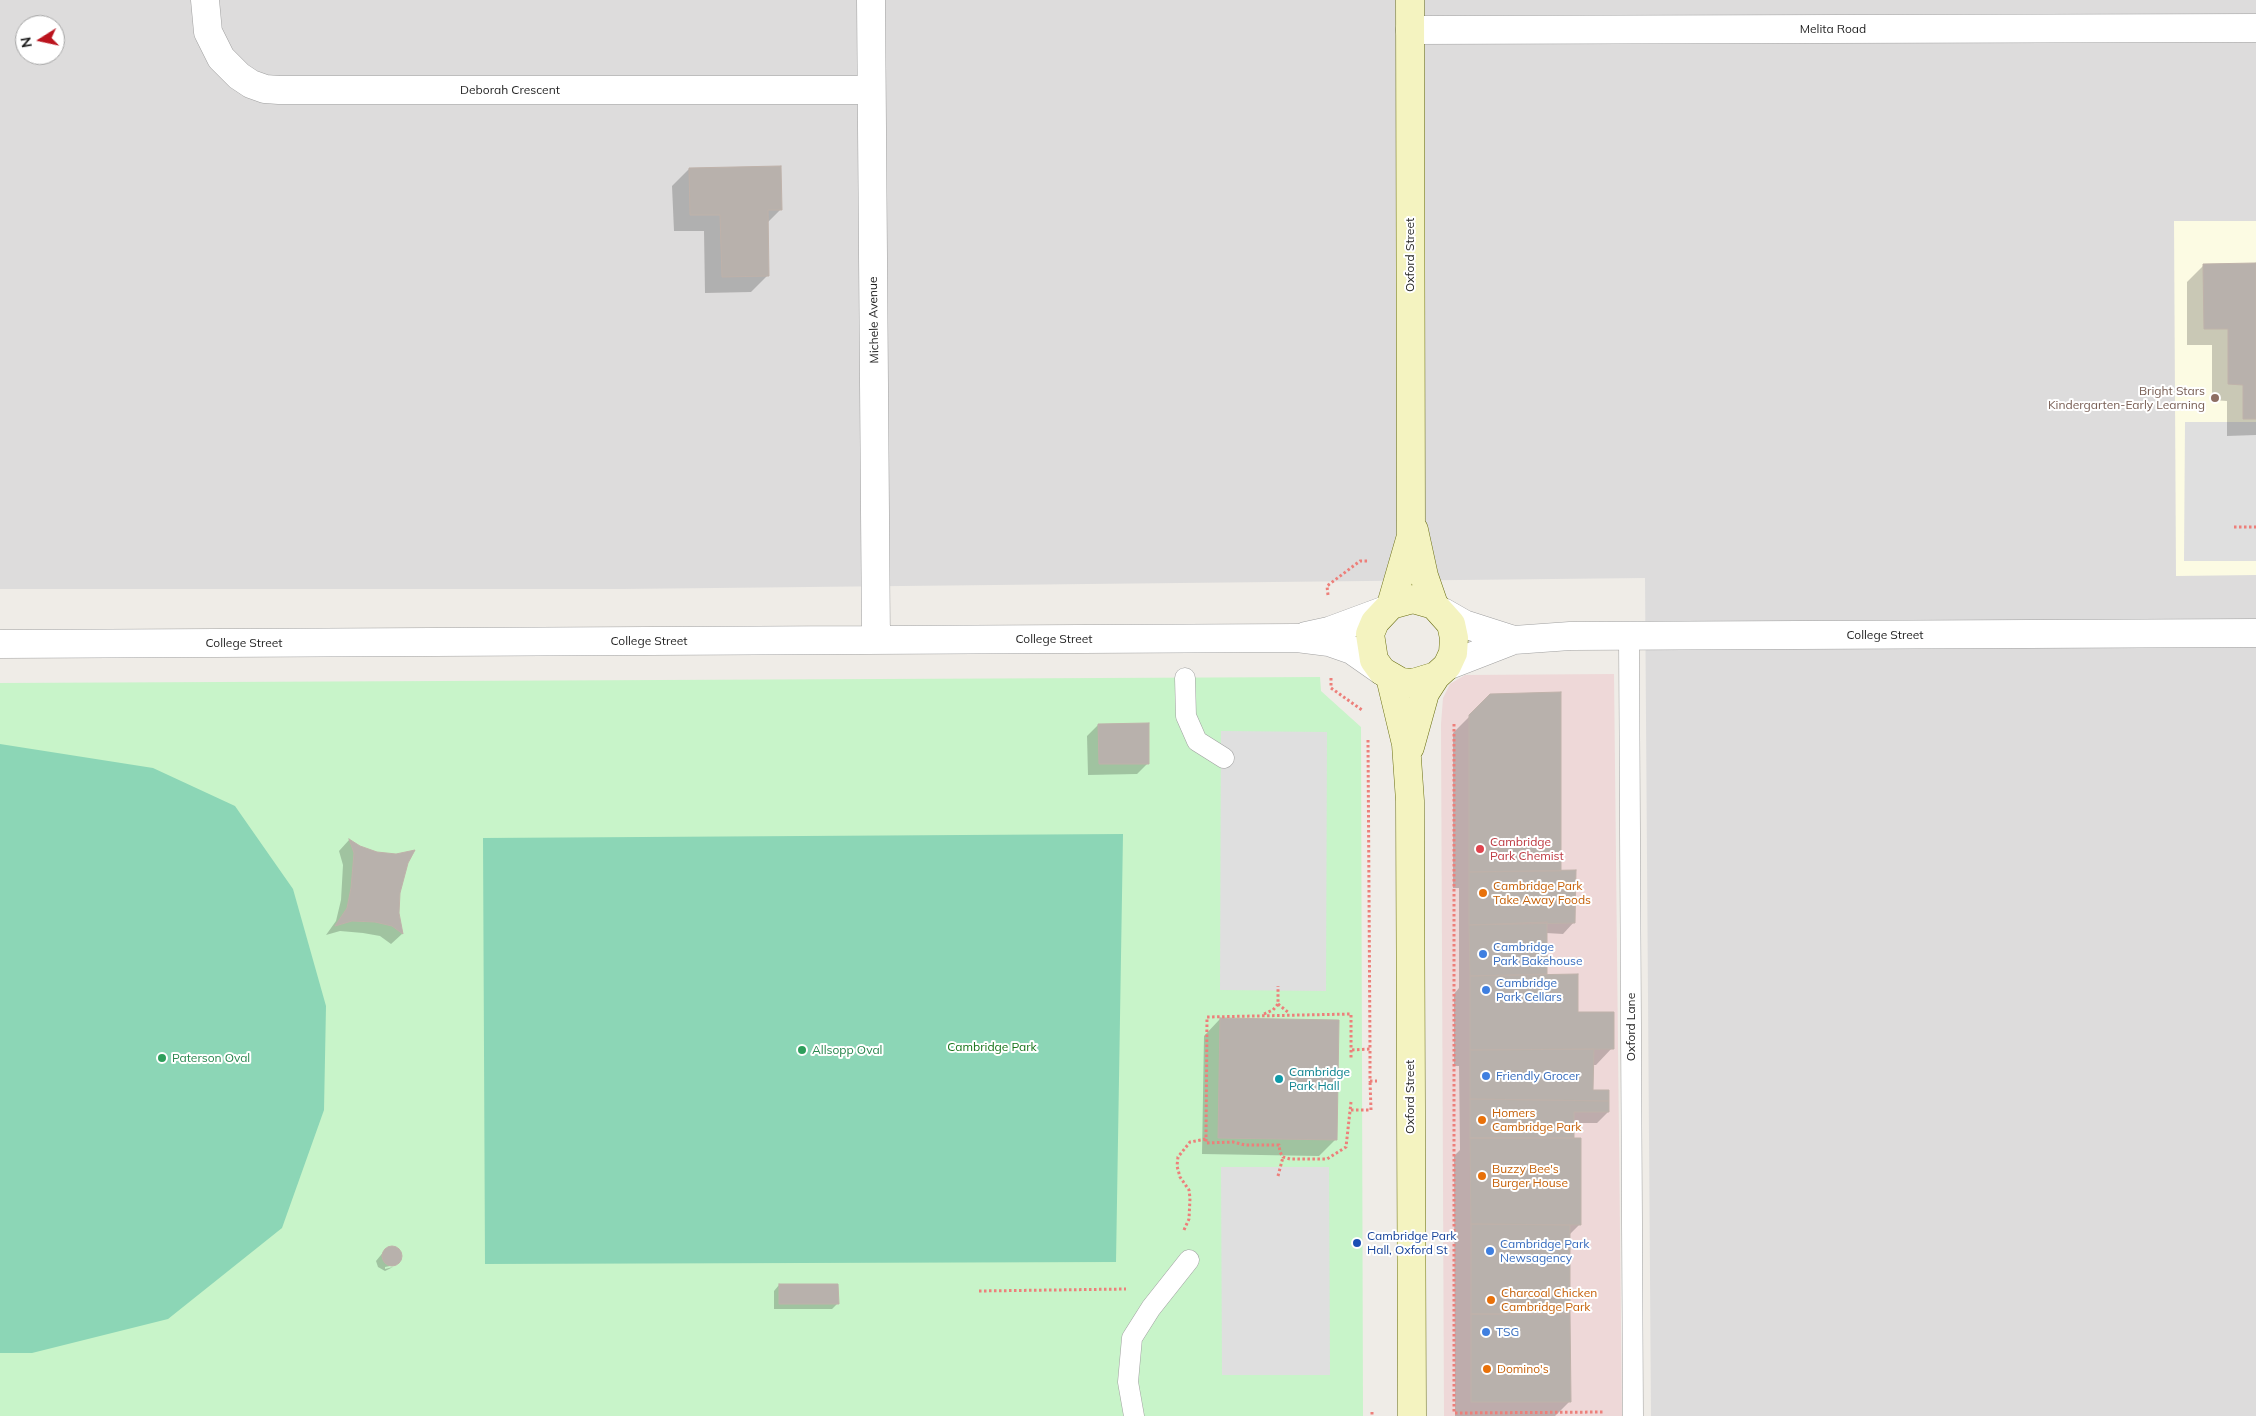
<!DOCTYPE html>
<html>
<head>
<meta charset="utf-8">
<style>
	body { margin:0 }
	#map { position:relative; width:2256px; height:1416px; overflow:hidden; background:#efece7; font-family:Mulish,sans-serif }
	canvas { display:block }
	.north { position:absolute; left:15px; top:15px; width:50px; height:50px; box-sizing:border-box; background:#fff; border:1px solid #a5a5a5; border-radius:50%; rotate:260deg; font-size:14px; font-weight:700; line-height:20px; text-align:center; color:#1f1f1f }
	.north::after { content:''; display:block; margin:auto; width:18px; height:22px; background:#bb131d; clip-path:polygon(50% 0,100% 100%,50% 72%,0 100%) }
</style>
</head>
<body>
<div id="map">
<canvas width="2256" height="1416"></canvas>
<div class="north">N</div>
</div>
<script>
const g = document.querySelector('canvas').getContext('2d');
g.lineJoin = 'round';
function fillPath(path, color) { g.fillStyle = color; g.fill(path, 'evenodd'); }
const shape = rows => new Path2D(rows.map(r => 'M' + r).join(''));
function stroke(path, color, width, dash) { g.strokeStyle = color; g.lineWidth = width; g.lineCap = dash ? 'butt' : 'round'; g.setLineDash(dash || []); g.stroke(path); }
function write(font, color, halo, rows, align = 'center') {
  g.font = font + ' Mulish,sans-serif'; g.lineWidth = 4; g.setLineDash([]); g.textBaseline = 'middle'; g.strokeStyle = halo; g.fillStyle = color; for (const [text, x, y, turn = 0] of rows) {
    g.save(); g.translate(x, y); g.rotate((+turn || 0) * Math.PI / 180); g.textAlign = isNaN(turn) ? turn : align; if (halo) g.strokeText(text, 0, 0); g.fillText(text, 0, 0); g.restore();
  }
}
fillPath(shape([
	[0,0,2256,0,2256,1416,1651,1416,1645,578,623,589,0,589],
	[25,25,55,25,55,55,25,55]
]), '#dddcdc');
fillPath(shape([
	[1614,674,1622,1416,1444,1416,1441,724,1443,698,1450,684,1465,675]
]), '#eed8d8');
fillPath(shape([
	[2174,221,2256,221,2256,575,2176,576]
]), '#fcfbe3');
fillPath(shape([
	[1320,677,1321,691,1361,727,1363,1416,0,1416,0,683]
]), '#c8f4c9');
fillPath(shape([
	[0,744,153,768,235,806,293,889,326,1006,324,1110,282,1228,168,1319,32,1353,0,1353],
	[1123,834,1116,1262,485,1264,483,838]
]), '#8cd6b6');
fillPath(shape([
	[2185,422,2256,422,2256,561,2184,561],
	[1221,731,1327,732,1326,991,1220,990],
	[1221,1167,1329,1167,1330,1375,1222,1375]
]), '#dfdfdf');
fillPath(shape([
	[689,169,780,210,767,223,768,275,751,292,705,293,704,231,674,231,672,186],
	[2204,265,2256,265,2256,435,2227,436,2227,401,2212,400,2212,345,2187,345,2187,282],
	[1491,695,1560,872,1574,922,1563,934,1546,933,1546,974,1543,976,1612,1048,1596,1065,1593,1065,1592,1091,1608,1112,1597,1123,1573,1123,1579,1225,1569,1235,1569,1402,1555,1416,1455,1416,1454,1156,1460,1150,1459,1066,1454,1066,1454,994,1459,988,1459,888,1453,888,1453,733],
	[1098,725,1148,763,1137,774,1088,775,1087,736],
	[349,840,359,847,406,862,399,893,398,913,402,934,391,944,380,936,363,933,340,931,326,935,336,921,341,900,343,865,339,851],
	[1220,1019,1336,1139,1319,1156,1202,1154,1204,1036],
	[391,1247,399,1251,400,1256,395,1265,385,1267,385,1269,393,1267,385,1271,378,1267,376,1261,385,1250],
	[779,1285,837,1304,832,1309,774,1309,774,1291]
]), '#0003');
const building = shape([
	[781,166,782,210,768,210,769,276,722,277,720,215,690,215,689,168,781,166],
	[2256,263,2256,419,2243,419,2243,385,2228,384,2228,329,2204,329,2203,264,2256,263],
	[1561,692,1561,871,1469,872,1469,715,1490,694,1561,692],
	[1149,723,1149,764,1099,764,1098,724,1149,723],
	[349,839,360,846,377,852,396,854,415,850,408,863,400,893,399,913,403,934,392,926,375,922,352,921,335,926,347,908,351,888,354,853,349,839],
	[1576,870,1575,923,1469,925,1469,872,1576,870],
	[1547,922,1547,974,1470,976,1469,925,1547,922],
	[1578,974,1578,1012,1614,1012,1614,1049,1470,1050,1470,976,1578,974],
	[1220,1018,1339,1020,1337,1140,1218,1138,1220,1018],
	[1594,1049,1593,1090,1609,1090,1609,1101,1470,1099,1470,1050,1594,1049],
	[1470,1099,1609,1101,1609,1112,1574,1112,1574,1138,1470,1138,1470,1099],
	[1470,1138,1581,1138,1581,1225,1471,1224,1470,1138],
	[1471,1224,1570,1225,1570,1314,1471,1314,1471,1224],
	'382 1256a10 10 0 1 1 20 0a10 10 0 1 1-20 0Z',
	[779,1284,838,1284,839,1304,779,1304,779,1284],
	[1471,1314,1570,1314,1571,1402,1471,1402,1471,1314]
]);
fillPath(building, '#b8b1ac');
stroke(building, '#bfb2aa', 1);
const lane = shape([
	[1629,637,1633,1416],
	[1185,678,1186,716,1197,741,1224,758],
	[1134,1416,1128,1382,1132,1338,1151,1308,1189,1260]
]);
const street = shape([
	[205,0,208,32,221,58,239,76,251,84,265,89,279,90,871,90],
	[871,0,876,640],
	[1410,30,2256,28],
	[1443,612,1464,624,1514,640],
	[1306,636,1329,631,1383,611],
	[0,644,1297,638,1329,642,1352,650,1382,671],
	[1447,666,1514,640,1570,636,2256,633]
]);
const secondary = shape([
	[1414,530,1424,576,1434,605],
	[1391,605,1411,536,1410,0],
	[1390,677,1406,744,1410,801,1412,1416],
	[1410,747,1425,693,1436,676,1447,666,1453,653,1454,638,1451,624,1434,605,1413,599,1391,605,1375,622,1370,634,1374,660,1382,671,1401,682,1413,683,1436,676]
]);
stroke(lane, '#a0a0a0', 21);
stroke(street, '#a0a0a0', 29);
stroke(secondary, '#686d10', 29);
stroke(shape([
	[2234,527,2256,527],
	[1328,595,1327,586,1360,561,1369,561],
	[1331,678,1331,688,1362,710],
	[1454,724,1454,1413,1604,1412],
	[1368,740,1370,1049],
	[1278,1004,1289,1013],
	[1264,1014,1273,1010,1278,1004,1278,986],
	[1352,1050,1370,1049,1370,1081,1377,1081],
	[1351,1110,1371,1110,1370,1081],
	[1206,1139,1206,1143,1233,1142,1245,1145,1279,1145,1280,1152,1283,1157,1290,1159,1327,1159,1346,1147,1351,1102],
	[1278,1176,1283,1157],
	[1184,1230,1189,1219,1190,1198,1189,1190,1180,1177,1177,1166,1178,1157,1190,1142,1206,1139,1207,1017,1351,1014,1351,1059],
	[979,1291,1126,1289],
	[1372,1412,1372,1416]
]), '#ed7f7a', 3, [2.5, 2.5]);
stroke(lane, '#fff', 20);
stroke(street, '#fff', 28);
stroke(secondary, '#f4f3c0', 28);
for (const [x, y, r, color] of [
	[2215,398,5,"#8d6e63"],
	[1480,849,5,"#e0444e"],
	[1483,893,5,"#e8710a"],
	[1483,954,5,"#3f7fe0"],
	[1486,990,5,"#3f7fe0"],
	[802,1050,5,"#2e9e5b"],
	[162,1058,5,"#2e9e5b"],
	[1486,1076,5,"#3f7fe0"],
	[1279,1079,5,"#0f9aa8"],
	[1482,1120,5,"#e8710a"],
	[1482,1176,5,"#e8710a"],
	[1357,1243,5,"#1a4fb4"],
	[1490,1251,5,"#3f7fe0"],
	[1491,1300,5,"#e8710a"],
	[1486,1332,5,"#3f7fe0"],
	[1487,1369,5,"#e8710a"]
]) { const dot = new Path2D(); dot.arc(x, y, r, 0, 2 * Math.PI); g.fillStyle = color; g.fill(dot); stroke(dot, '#fff', 2); }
write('12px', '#1f1f1f', '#fff', [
	["Melita Road",1833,29],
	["Deborah Crescent",510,90],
	["Oxford Street",1410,255,-90],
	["Michele Avenue",874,320,-91],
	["College Street",1885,635],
	["College Street",1054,639],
	["College Street",649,641],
	["College Street",244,643],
	["Oxford Lane",1631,1027,-90],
	["Oxford Street",1410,1097,-90]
]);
write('12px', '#785e54', '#fff', [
	["Bright Stars",2205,391],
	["Kindergarten-Early Learning",2205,405]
], 'right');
write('12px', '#be3a42', '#fff', [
	["Cambridge",1490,842],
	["Park Chemist",1490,856]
], 'left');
write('12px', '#c56008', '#fff', [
	["Cambridge Park",1493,886],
	["Take Away Foods",1493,900],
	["Homers",1492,1113],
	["Cambridge Park",1492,1127],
	["Buzzy Bee's",1492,1169],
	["Burger House",1492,1183],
	["Charcoal Chicken",1501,1293],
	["Cambridge Park",1501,1307],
	["Domino's",1497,1369]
], 'left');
write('12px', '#366cbe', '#fff', [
	["Cambridge",1493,947],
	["Park Bakehouse",1493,961],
	["Cambridge",1496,983],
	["Park Cellars",1496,997],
	["Friendly Grocer",1496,1076],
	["Cambridge Park",1500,1244],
	["Newsagency",1500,1258],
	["TSG",1496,1332]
], 'left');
write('12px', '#167419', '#fff', [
	["Cambridge Park",992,1047]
]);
write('12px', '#27864d', '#fff', [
	["Allsopp Oval",812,1050],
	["Paterson Oval",172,1058]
], 'left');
write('12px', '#0d838f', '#fff', [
	["Cambridge",1289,1072],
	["Park Hall",1289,1086]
], 'left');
write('12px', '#164399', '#fff', [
	["Cambridge Park",1367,1236],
	["Hall, Oxford St",1367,1250]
], 'left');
</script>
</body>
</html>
